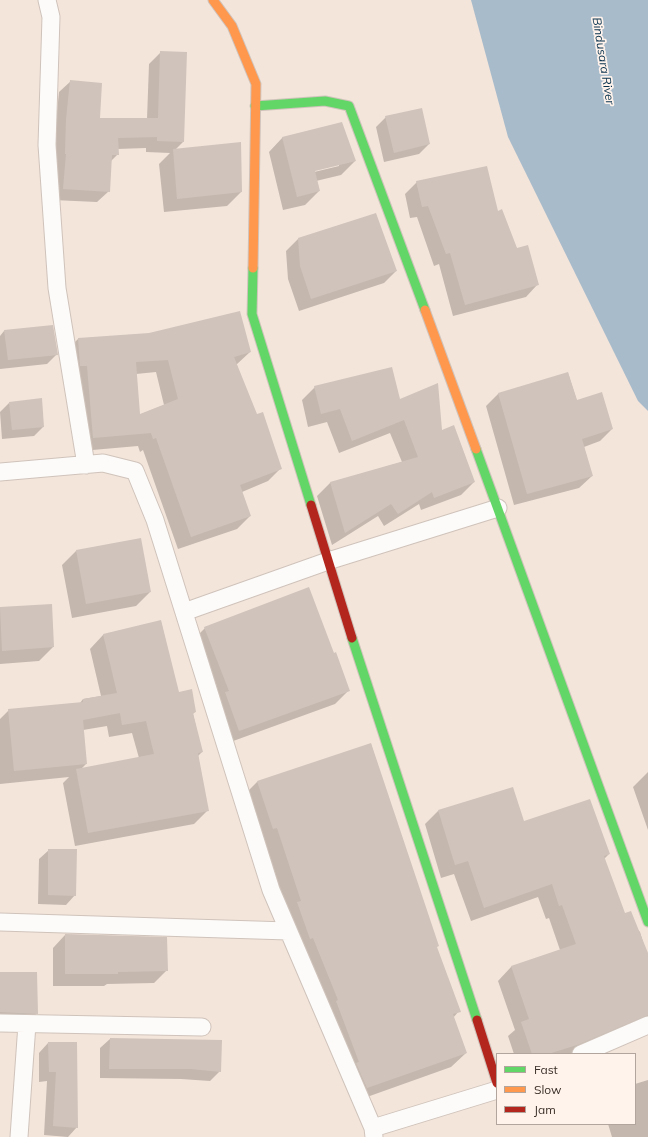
<!DOCTYPE html>
<html>
<head>
<meta charset="utf-8">
<style>
	body { margin:0 }
	#map { position:relative; width:648px; height:1137px; overflow:hidden; background:#f4e5da; font-family:Mulish,sans-serif }
	canvas { display:block }
	.legend { position:absolute; left:496px; top:1053px; width:140px; height:72px; box-sizing:border-box; background:#fff3ec; border:1px solid #b1a59e; margin:0; padding:5px 7px; list-style:none; font-size:12px; color:#3b3029 }
	.legend li { display:flex; align-items:center; gap:8px; height:20px }
	.legend b { width:20px; border:1px solid #b1a59e }
</style>
</head>
<body>
<div id="map">
<canvas width="648" height="1137"></canvas>
<ul class="legend">
<li><b style="height:5px;background:#63d668"></b>Fast</li>
<li><b style="height:5px;background:#ff974d"></b>Slow</li>
<li><b style="height:5px;background:#b3261e"></b>Jam</li>
</ul>
</div>
<script>
const g = document.querySelector('canvas').getContext('2d');
g.lineJoin = 'round';
function fillPath(path, color) { g.fillStyle = color; g.fill(path, 'evenodd'); }
const shape = rows => new Path2D(rows.map(r => 'M' + r).join(''));
function stroke(path, color, width, dash) { g.strokeStyle = color; g.lineWidth = width; g.lineCap = dash ? 'butt' : 'round'; g.setLineDash(dash || []); g.stroke(path); }
function write(font, color, halo, rows, align = 'center') {
  g.font = font + ' Mulish,sans-serif'; g.lineWidth = 3.5; g.setLineDash([]); g.textBaseline = 'middle'; g.strokeStyle = halo; g.fillStyle = color; for (const [text, x, y, turn = 0] of rows) {
    g.save(); g.translate(x, y); g.rotate((+turn || 0) * Math.PI / 180); g.textAlign = isNaN(turn) ? turn : align; if (halo) g.strokeText(text, 0, 0); g.fillText(text, 0, 0); g.restore();
  }
}
fillPath(shape([
	[471,0,648,0,648,411,638,401,508,137]
]), '#a8bbcb');
fillPath(shape([
	[161,52,183,142,175,150,241,192,227,206,164,212,159,164,170,153,146,152,146,148,117,149,118,154,111,161,109,191,97,202,53,200,55,132,59,92,71,81,98,119,147,119,149,64],
	[386,117,429,144,419,154,384,162,376,127],
	[283,137,355,161,341,175,316,181,319,191,305,205,283,210,269,152],
	[339,164,339,166,310,173,310,171],
	[417,182,497,212,537,285,526,297,453,316,439,264,434,266,417,217,410,218,405,194],
	[298,239,396,271,384,283,299,311,288,279,286,251],
	[4,331,57,354,47,364,0,369,0,336],
	[149,334,250,352,236,365,256,415,281,468,268,481,242,492,250,516,237,529,178,549,143,450,140,452,138,446,81,451,65,352,78,339],
	[156,372,164,405,139,415,136,374],
	[568,373,577,401,612,429,600,441,584,447,592,476,579,488,514,505,486,406,498,394],
	[315,387,399,400,441,432,474,482,461,495,421,510,419,504,384,526,378,516,332,545,317,496,330,483,402,462,390,433,339,453,327,422,308,427,302,400],
	[9,403,43,427,34,436,2,439,0,412],
	[76,551,150,592,136,606,72,618,62,565],
	[51,605,53,647,39,661,0,664,0,608],
	[161,622,178,693,195,712,193,714,202,752,198,756,208,810,194,824,75,846,63,783,69,777,0,784,0,719,9,710,80,703,83,699,101,696,90,649,103,635],
	[107,726,109,737,132,733,139,758,81,769,86,764,83,730],
	[205,628,334,654,349,690,335,704,225,744,191,642],
	[371,744,436,948,459,1011,453,1018,466,1053,451,1067,353,1102,243,796,257,782],
	[648,772,648,830,633,787],
	[438,811,523,822,609,854,604,859,624,914,640,932,648,958,648,1031,630,1029,572,1054,514,1054,508,1036,515,1030,498,981,511,967,560,950,549,918,546,919,538,897,471,921,454,874,441,878,425,824],
	[49,850,75,895,66,905,38,904,39,859],
	[65,935,167,970,154,983,107,984,104,986,53,986,53,948],
	[0,973,37,1013,28,1023,0,1021],
	[110,1039,220,1071,210,1081,181,1079,100,1078,100,1048],
	[48,1043,77,1127,68,1137,44,1135,47,1081,39,1082,39,1053],
	[648,1080,648,1137,612,1137,608,1124,635,1124,635,1084]
]), '#0003');
fillPath(shape([
	[160,51,187,52,184,142,157,141,157,137,118,138,119,155,112,155,110,192,63,189,66,154,65,154,66,120,70,80,102,83,100,118,158,118],
	[422,108,430,144,394,153,385,116],
	[342,122,356,161,315,171,320,191,297,197,282,137],
	[241,142,242,192,177,199,173,149],
	[487,166,498,211,502,209,517,248,528,245,539,285,465,305,450,253,446,254,428,206,422,207,416,181],
	[376,213,397,271,311,299,300,266,298,238],
	[240,311,251,352,234,357,257,414,263,412,282,469,240,485,251,516,191,537,156,438,153,439,151,433,93,438,87,366,80,366,78,338,149,333],
	[168,360,178,399,140,414,136,362],
	[53,325,58,355,8,360,4,330],
	[392,367,400,399,438,383,442,430,454,425,475,482,434,498,432,492,398,514,391,504,345,533,330,482,418,457,404,420,352,441,340,409,321,414,314,386],
	[568,372,577,400,602,392,613,429,582,439,593,476,527,494,498,393],
	[42,398,44,427,12,430,9,402],
	[141,538,151,592,86,604,76,550],
	[309,587,334,653,336,652,350,691,239,731,225,692,229,691,204,627],
	[52,604,54,647,2,651,0,607],
	[161,620,179,692,192,689,196,712,193,713,203,752,198,753,209,811,88,833,76,769,154,754,146,721,122,725,120,713,83,720,87,764,14,771,8,709,83,702,83,699,117,693,103,634],
	[371,743,439,946,437,947,461,1012,453,1014,467,1053,367,1088,356,1063,359,1062,336,1001,338,1000,313,938,310,939,297,902,301,901,277,828,273,829,257,781],
	[513,787,524,821,590,799,610,854,604,856,625,913,631,911,648,953,648,1015,577,1045,548,1054,532,1054,521,1022,529,1019,511,966,576,944,562,905,559,906,552,884,484,908,468,861,455,865,438,810],
	[48,849,77,849,76,896,48,895],
	[65,934,167,937,168,971,118,972,118,974,65,974],
	[0,972,37,972,38,1014,0,1012],
	[110,1038,222,1040,221,1072,191,1069,109,1069],
	[48,1042,77,1042,78,1128,53,1126,56,1072,49,1072]
]), '#cfc3bb');
const street = shape([
	[47,0,51,17,47,145,57,288,86,465],
	[0,472,103,463,135,471,155,520,271,890,373,1128,374,1137],
	[184,612,328,561,498,508],
	[0,922,288,931],
	[0,1023,202,1027],
	[581,1054,648,1025],
	[373,1128,497,1090],
	[19,1137,27,1024]
]);
const fast = shape([
	[255,106,325,101,349,106,425,310],
	[253,268,252,314,311,505],
	[476,449,648,922],
	[352,638,477,1020]
]);
const slow = shape([
	[213,0,232,26,256,84,253,268],
	[425,310,476,449]
]);
const jam = shape([
	[311,505,352,638],
	[477,1020,497,1083]
]);
stroke(street, '#cfc3bb', 19);
stroke(fast, '#cfc3bb', 11);
stroke(slow, '#cfc3bb', 11);
stroke(jam, '#cfc3bb', 11);
stroke(street, '#fdfbf9', 17);
stroke(fast, '#63d668', 9);
stroke(slow, '#ff974d', 9);
stroke(jam, '#b3261e', 9);
write('italic 12px', '#06304c', '#fff3ec', [
	["Bindusara River",603,61,81]
]);
</script>
</body>
</html>
